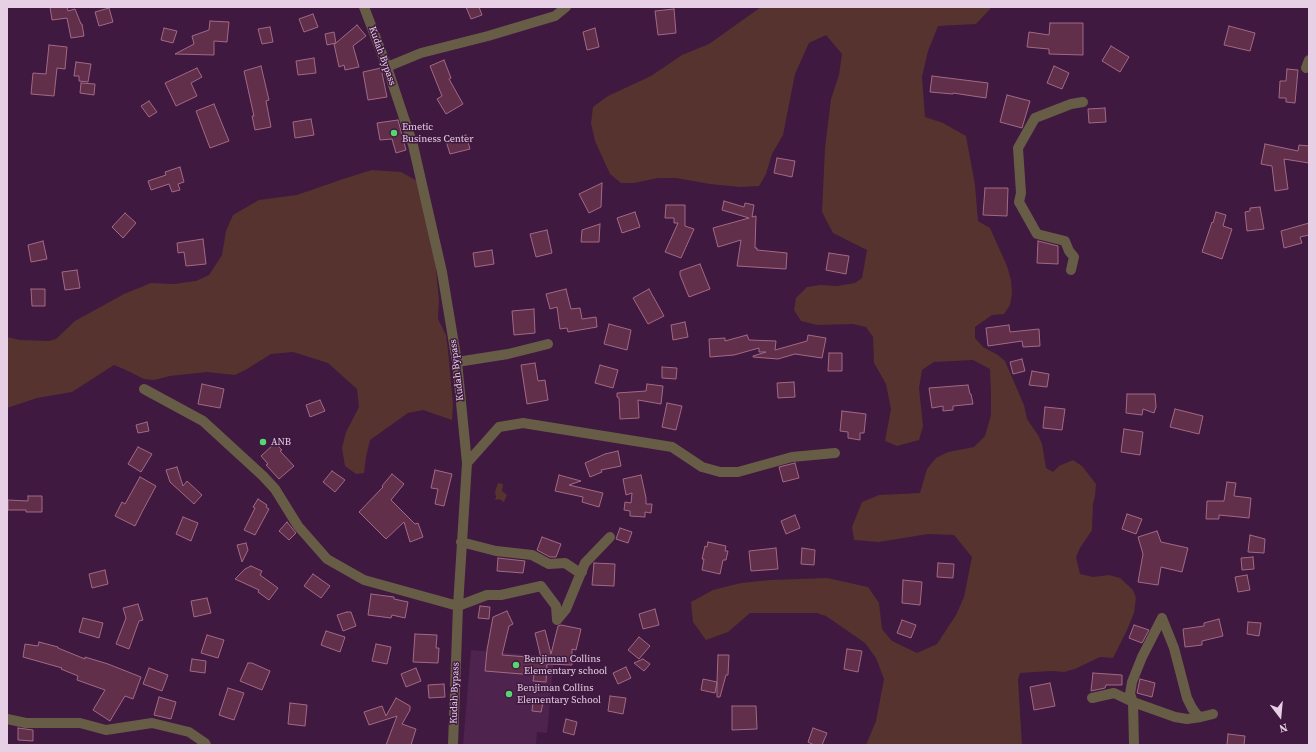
<!DOCTYPE html>
<html>
<head>
<meta charset="utf-8">
<style>
	body { margin:0 }
	#map { position:relative; width:1316px; height:752px; overflow:hidden; background:#3f193f; font-family:"Source Serif 4",serif }
	canvas { display:block }
	.frame { position:absolute; inset:0; border:8px solid #e7cfe6; pointer-events:none }
	.north { position:absolute; left:1260px; top:696px; width:40px; height:40px; -webkit-text-stroke:3px #3f193f; paint-order:stroke; rotate:164deg; font-size:11px; font-weight:700; line-height:16px; text-align:center; color:#e7cfe6 }
	.north::after { content:''; display:block; margin:auto; width:14px; height:18px; background:#e7cfe6; clip-path:polygon(50% 0,100% 100%,50% 72%,0 100%) }
</style>
</head>
<body>
<div id="map">
<canvas width="1316" height="752"></canvas>
<div class="frame"></div>
<div class="north">N</div>
</div>
<script>
const g = document.querySelector('canvas').getContext('2d');
g.lineJoin = 'round';
function fillPath(path, color) { g.fillStyle = color; g.fill(path, 'evenodd'); }
const shape = rows => new Path2D(rows.map(r => 'M' + r).join(''));
function stroke(path, color, width, dash) { g.strokeStyle = color; g.lineWidth = width; g.lineCap = dash ? 'butt' : 'round'; g.setLineDash(dash || []); g.stroke(path); }
function write(font, color, halo, rows, align = 'center') {
  g.font = font + ' "Source Serif 4",serif'; g.lineWidth = 3; g.setLineDash([]); g.textBaseline = 'middle'; g.strokeStyle = halo; g.fillStyle = color; for (const [text, x, y, turn = 0] of rows) {
    g.save(); g.translate(x, y); g.rotate((+turn || 0) * Math.PI / 180); g.textAlign = isNaN(turn) ? turn : align; if (halo) g.strokeText(text, 0, 0); g.fillText(text, 0, 0); g.restore();
  }
}
fillPath(shape([
	[471,650,554,657,547,733,537,732,536,745,463,745]
]), '#4e234d');
fillPath(shape([
	[761,7,992,7,976,24,938,26,928,51,922,77,925,117,943,123,966,136,975,185,978,221,990,228,1007,266,1011,280,1012,294,1010,305,1004,314,992,315,975,327,975,338,983,347,998,355,1005,361,1024,405,1027,419,1038,435,1042,444,1046,468,1053,472,1059,466,1073,460,1082,466,1096,484,1095,496,1093,504,1092,530,1080,548,1076,557,1080,574,1093,577,1109,575,1120,578,1133,590,1136,598,1134,613,1127,630,1113,658,1100,657,1075,669,1064,672,1051,671,1020,673,1018,680,1022,745,866,745,876,721,884,679,876,658,865,643,826,616,817,613,750,613,728,632,706,640,693,622,691,602,713,590,741,583,771,580,827,578,868,587,879,603,882,629,892,641,917,653,937,644,956,615,964,597,972,557,954,535,928,534,879,542,854,540,852,527,862,502,879,495,920,493,927,469,936,458,948,452,974,447,985,436,991,415,991,394,990,369,973,360,934,362,922,370,919,388,923,426,919,440,897,446,885,441,891,409,886,384,874,363,873,337,866,327,853,324,817,325,801,321,794,310,796,298,807,287,820,285,837,286,855,283,862,278,867,250,833,233,822,212,825,148,831,99,839,75,842,54,826,35,809,43,795,74,783,135,772,154,766,174,759,186,740,187,710,184,676,178,658,178,634,183,621,183,610,174,595,141,591,123,593,107,608,96,651,76,682,55,709,44],
	[372,170,401,172,419,182,435,257,439,301,438,319,446,335,448,350,453,404,452,420,423,410,408,413,370,440,366,457,364,473,356,474,345,466,342,448,346,432,359,407,357,389,328,363,293,352,271,354,247,369,235,375,207,372,170,376,154,380,144,379,126,370,114,365,72,392,37,398,7,408,7,337,20,340,49,341,56,339,75,321,124,294,151,283,174,284,196,281,209,275,222,255,226,231,233,215,259,200,297,195,343,179],
	[498,483,503,484,502,491,507,495,504,502,499,499,495,500,496,497,495,492]
]), '#56332e');
const building = shape([
	[50,7,67,7,68,11,75,9,81,24,82,24,84,36,71,38,67,18,52,20,50,7],
	[466,7,479,7,482,15,471,19,466,7],
	[109,8,113,22,99,26,95,12,109,8],
	[674,9,676,33,658,35,655,11,674,9],
	[313,14,318,27,304,32,299,19,313,14],
	[210,21,229,22,227,42,214,41,214,55,175,54,194,44,192,36,209,30,210,21],
	[1050,23,1083,23,1083,55,1049,54,1049,49,1027,47,1029,32,1049,35,1050,23],
	[357,25,366,36,353,46,359,67,345,70,344,65,339,67,334,44,336,43,327,45,325,34,334,32,336,43,357,25],
	[1229,26,1255,33,1250,51,1224,45,1229,26],
	[270,27,273,42,262,44,258,29,270,27],
	[164,28,177,31,173,43,161,40,164,28],
	[595,28,599,47,587,50,583,32,595,28],
	[49,45,67,47,65,69,57,68,54,96,31,94,33,73,46,74,49,45],
	[1111,46,1129,57,1120,72,1102,61,1111,46],
	[314,58,316,73,298,75,296,61,314,58],
	[444,60,451,78,449,79,463,104,446,114,437,99,442,96,430,66,444,60],
	[76,62,91,64,88,82,79,81,79,76,74,76,76,62],
	[261,66,269,100,266,101,271,127,255,130,252,116,254,116,244,71,261,66],
	[1054,66,1069,73,1062,89,1047,83,1054,66],
	[197,68,202,77,191,83,197,96,176,106,165,83,197,68],
	[381,68,387,97,368,100,363,72,381,68],
	[1287,69,1298,70,1295,103,1286,102,1286,98,1279,98,1280,81,1286,81,1287,69],
	[932,76,988,83,986,98,953,93,953,94,930,92,932,76],
	[81,83,95,84,94,95,80,93,81,83],
	[1007,95,1030,101,1022,128,1000,122,1007,95],
	[149,101,157,112,149,117,141,106,149,101],
	[214,104,229,141,210,148,196,111,214,104],
	[1105,108,1106,122,1089,123,1088,109,1105,108],
	[311,119,314,135,295,138,293,122,311,119],
	[398,120,406,150,396,153,392,139,380,140,377,123,398,120],
	[466,135,470,149,450,154,446,141,466,135],
	[1265,144,1298,151,1299,145,1309,146,1309,163,1284,159,1288,189,1275,191,1272,166,1261,164,1265,144],
	[777,158,795,161,792,177,774,173,777,158],
	[180,167,184,182,178,184,180,190,172,192,169,184,151,190,148,181,166,175,165,172,180,167],
	[602,183,601,207,589,213,579,194,602,183],
	[985,188,1008,188,1007,216,983,215,985,188],
	[724,201,744,207,745,203,754,205,752,217,756,216,755,248,757,248,757,250,787,253,786,269,737,266,741,240,718,247,713,228,749,218,722,210,724,201],
	[666,205,685,205,685,226,694,229,681,258,665,252,678,223,674,223,674,218,665,218,666,205],
	[1260,207,1264,229,1247,231,1245,212,1250,211,1250,208,1260,207],
	[635,212,640,227,622,233,617,218,635,212],
	[1216,212,1226,215,1223,226,1232,229,1222,259,1202,252,1212,222,1213,223,1216,212],
	[125,213,136,223,123,238,112,227,125,213],
	[1309,223,1309,235,1300,237,1302,243,1284,248,1281,231,1309,223],
	[600,224,599,242,581,242,582,230,600,224],
	[547,230,552,253,536,257,530,234,547,230],
	[203,239,206,264,186,266,184,252,178,253,177,243,203,239],
	[43,241,47,259,31,262,28,245,43,241],
	[1038,241,1058,246,1058,264,1037,263,1038,241],
	[492,250,494,264,475,267,473,253,492,250],
	[829,253,849,256,846,274,826,270,829,253],
	[700,264,710,289,689,297,680,275,680,271,700,264],
	[77,270,80,288,65,290,62,272,77,270],
	[31,289,45,289,45,306,32,306,31,289],
	[566,289,571,309,580,308,582,319,596,317,597,327,568,332,567,328,560,329,557,307,550,309,546,294,566,289],
	[649,289,664,316,648,324,633,298,649,289],
	[534,309,535,333,514,335,512,311,534,309],
	[685,322,688,337,673,340,671,325,685,322],
	[609,324,631,330,627,350,604,344,609,324],
	[1009,325,1010,332,1039,329,1040,346,1023,347,1022,341,988,346,986,328,1009,325],
	[747,335,749,340,776,341,775,350,807,341,808,335,826,338,822,358,795,354,778,359,753,357,753,356,766,352,759,352,759,348,734,355,710,357,709,339,725,338,725,341,747,335],
	[829,353,842,353,842,371,828,371,829,353],
	[1022,359,1025,371,1013,374,1010,362,1022,359],
	[535,363,538,381,545,380,548,400,527,404,521,365,535,363],
	[600,365,618,370,613,388,595,383,600,365],
	[662,367,677,368,676,379,662,378,662,367],
	[1032,371,1049,374,1047,387,1029,385,1032,371],
	[794,382,795,397,778,398,777,383,794,382],
	[202,384,224,389,220,408,198,404,202,384],
	[647,384,663,386,661,404,638,400,639,418,620,419,619,398,617,397,617,393,646,391,647,384],
	[968,385,970,394,971,394,973,404,953,406,953,410,943,411,943,406,932,408,929,388,968,385],
	[1127,394,1155,394,1156,407,1154,413,1143,409,1142,415,1126,413,1127,394],
	[320,400,325,411,310,417,306,405,320,400],
	[667,403,682,406,676,430,662,427,667,403],
	[1045,407,1065,409,1062,430,1043,428,1045,407],
	[1175,409,1203,416,1199,434,1170,427,1175,409],
	[842,411,866,414,864,433,860,433,860,440,848,438,848,432,840,431,842,411],
	[147,422,149,431,138,433,136,425,147,422],
	[1124,429,1143,432,1140,455,1121,452,1124,429],
	[275,443,282,450,280,451,294,466,279,479,266,465,268,464,261,456,275,443],
	[138,447,152,454,141,472,128,464,138,447],
	[618,451,621,466,601,470,602,472,590,477,585,463,605,454,618,451],
	[795,463,799,478,783,482,779,467,795,463],
	[177,467,183,486,187,481,202,495,194,504,170,482,166,470,177,467],
	[435,470,452,474,444,506,435,504,438,489,431,488,435,470],
	[332,471,345,480,335,492,323,482,332,471],
	[392,474,404,484,391,500,415,524,418,523,423,537,410,542,404,522,386,539,359,512,383,487,382,486,392,474],
	[559,475,581,481,569,485,603,493,599,507,582,502,583,497,555,491,559,475],
	[641,475,646,498,646,504,652,504,651,513,645,512,645,517,630,516,630,511,624,510,625,502,631,503,632,493,626,495,623,479,641,475],
	[140,477,156,486,142,512,135,526,115,516,122,502,125,504,140,477],
	[1227,482,1236,483,1234,496,1251,498,1249,518,1219,515,1219,519,1206,519,1207,501,1224,501,1227,482],
	[28,496,42,496,42,512,26,512,26,510,8,510,8,500,28,501,28,496],
	[258,499,267,505,266,507,269,509,255,535,244,530,255,508,253,507,258,499],
	[1127,514,1142,519,1136,534,1122,529,1127,514],
	[795,515,800,528,786,534,781,521,795,515],
	[183,517,198,523,191,541,176,534,183,517],
	[287,522,296,533,289,540,279,531,287,522],
	[620,528,632,532,628,543,616,539,620,528],
	[1157,531,1161,542,1188,548,1182,572,1161,567,1158,585,1138,582,1143,554,1138,537,1157,531],
	[1250,535,1265,539,1264,553,1248,552,1250,535],
	[542,537,561,544,556,557,550,557,537,550,542,537],
	[708,542,726,546,725,551,728,551,726,560,723,560,720,574,702,570,704,559,702,559,705,546,707,547,708,542],
	[246,543,248,550,242,562,237,545,246,543],
	[776,548,778,569,751,571,749,551,776,548],
	[802,548,815,550,814,565,801,564,802,548],
	[1253,557,1254,569,1242,570,1241,558,1253,557],
	[498,558,525,561,523,573,497,571,498,558],
	[594,563,615,564,614,586,592,585,594,563],
	[938,563,954,564,953,578,937,577,938,563],
	[251,566,262,571,260,575,278,588,269,600,258,592,259,590,235,579,245,569,251,566],
	[105,570,108,584,92,588,89,574,105,570],
	[313,574,330,586,321,598,304,586,313,574],
	[1247,575,1250,590,1238,592,1235,577,1247,575],
	[903,580,922,582,920,605,902,603,903,580],
	[371,594,394,597,394,599,408,602,405,618,392,615,391,618,368,615,371,594],
	[207,598,211,613,194,617,191,601,207,598],
	[138,604,143,620,139,621,129,649,116,644,126,618,123,608,138,604],
	[480,606,490,607,489,619,478,618,480,606],
	[655,609,659,625,643,629,639,614,655,609],
	[507,611,513,624,509,626,502,655,541,658,535,633,545,630,551,654,558,626,561,625,581,629,576,650,572,649,572,665,547,664,546,682,533,681,534,675,485,671,487,650,493,617,507,611],
	[347,612,351,612,356,626,343,631,337,615,347,612],
	[83,618,103,623,99,638,79,632,83,618],
	[1219,619,1223,636,1202,641,1202,645,1185,647,1183,629,1204,626,1204,623,1219,619],
	[902,620,916,625,911,638,897,633,902,620],
	[1248,622,1261,623,1259,636,1247,634,1248,622],
	[1134,625,1149,630,1142,643,1129,638,1134,625],
	[326,631,345,637,340,652,321,645,326,631],
	[415,634,437,635,436,648,439,648,438,663,413,662,415,634],
	[207,635,224,640,218,658,201,653,207,635],
	[639,637,650,646,639,659,628,650,639,637],
	[39,642,58,647,58,648,85,659,85,657,108,664,141,677,133,699,125,696,110,721,93,710,105,690,77,680,78,676,61,669,62,668,23,657,25,644,38,646,39,642],
	[376,644,391,647,387,664,372,661,376,644],
	[847,649,862,651,858,672,844,669,847,649],
	[718,655,729,655,728,675,726,675,720,697,717,697,717,682,715,693,701,690,703,679,717,682,718,655],
	[192,659,206,661,205,673,190,671,192,659],
	[643,659,650,664,644,671,634,663,643,659],
	[248,663,252,663,270,671,262,690,240,681,248,663],
	[626,667,631,678,618,684,613,673,626,667],
	[149,668,168,675,162,691,143,684,149,668],
	[416,668,421,681,406,687,401,674,416,668],
	[1093,673,1122,675,1122,685,1106,685,1105,688,1091,691,1093,673],
	[1140,679,1155,683,1152,697,1137,693,1140,679],
	[1050,683,1055,706,1034,710,1030,687,1050,683],
	[444,684,445,697,429,698,428,685,444,684],
	[228,688,244,693,234,720,219,715,228,688],
	[610,696,626,698,623,714,608,711,610,696],
	[159,697,176,702,171,719,154,715,159,697],
	[396,698,410,706,410,710,402,724,416,729,411,745,386,745,397,716,369,725,364,712,382,706,386,716,396,698],
	[533,702,543,703,541,712,532,711,533,702],
	[290,703,307,705,305,726,288,724,290,703],
	[732,706,756,706,757,729,732,730,732,706],
	[566,719,577,722,574,735,563,732,566,719],
	[18,728,33,730,33,741,18,740,18,728],
	[813,728,827,733,822,745,814,745,808,742,813,728],
	[1228,734,1245,736,1244,745,1227,745,1228,734]
]);
fillPath(building, '#622f4b');
stroke(building, '#a26986', 1);
stroke(shape([
	[364,7,387,67,413,145,442,272,457,362,467,463,458,606,453,745],
	[387,67,421,53,488,36,555,16,566,7],
	[1306,68,1309,60],
	[1071,270,1074,257,1069,251,1065,241,1037,234,1019,202,1021,193,1018,148,1035,118,1071,104,1083,102],
	[457,362,508,354,548,344],
	[144,389,203,421,263,476,275,489,298,526,327,559,364,580,458,606,487,595,501,595,541,586,556,606,557,620,566,609,585,563,610,537],
	[467,463,499,427,523,423,672,447,702,467,720,472,738,472,792,457,835,453],
	[461,542,496,551,532,555,549,564,565,563,577,571,582,572],
	[1162,618,1174,648,1187,698,1192,708,1197,715,1201,717,1213,714],
	[1092,698,1114,693,1133,702,1175,717,1187,719,1201,717],
	[7,719,26,723,80,723,106,730,152,723,189,732,205,743,206,745],
	[1134,745,1133,702,1130,694,1132,682,1142,657,1162,618]
]), '#675d47', 10);
for (const [x, y, r, color] of [
	[394,133,4,"#56d671"],
	[263,442,4,"#56d671"],
	[516,665,4,"#56d671"],
	[509,694,4,"#56d671"]
]) { const dot = new Path2D(); dot.arc(x, y, r, 0, 2 * Math.PI); g.fillStyle = color; g.fill(dot); stroke(dot, '#3f193f', 1.5); }
write('10px', '#e7cfe6', '#3f193f', [
	["Kudah Bypass",382,56,70],
	["Kudah Bypass",457,370,-97],
	["Kudah Bypass",455,693,-88]
]);
write('10px', '#e7cfe6', '#3f193f', [
	["Emetic",402,127],
	["Business Center",402,139],
	["ANB",271,442],
	["Benjiman Collins",524,659],
	["Elementary school",524,671],
	["Benjiman Collins",517,688],
	["Elementary School",517,700]
], 'left');
</script>
</body>
</html>
